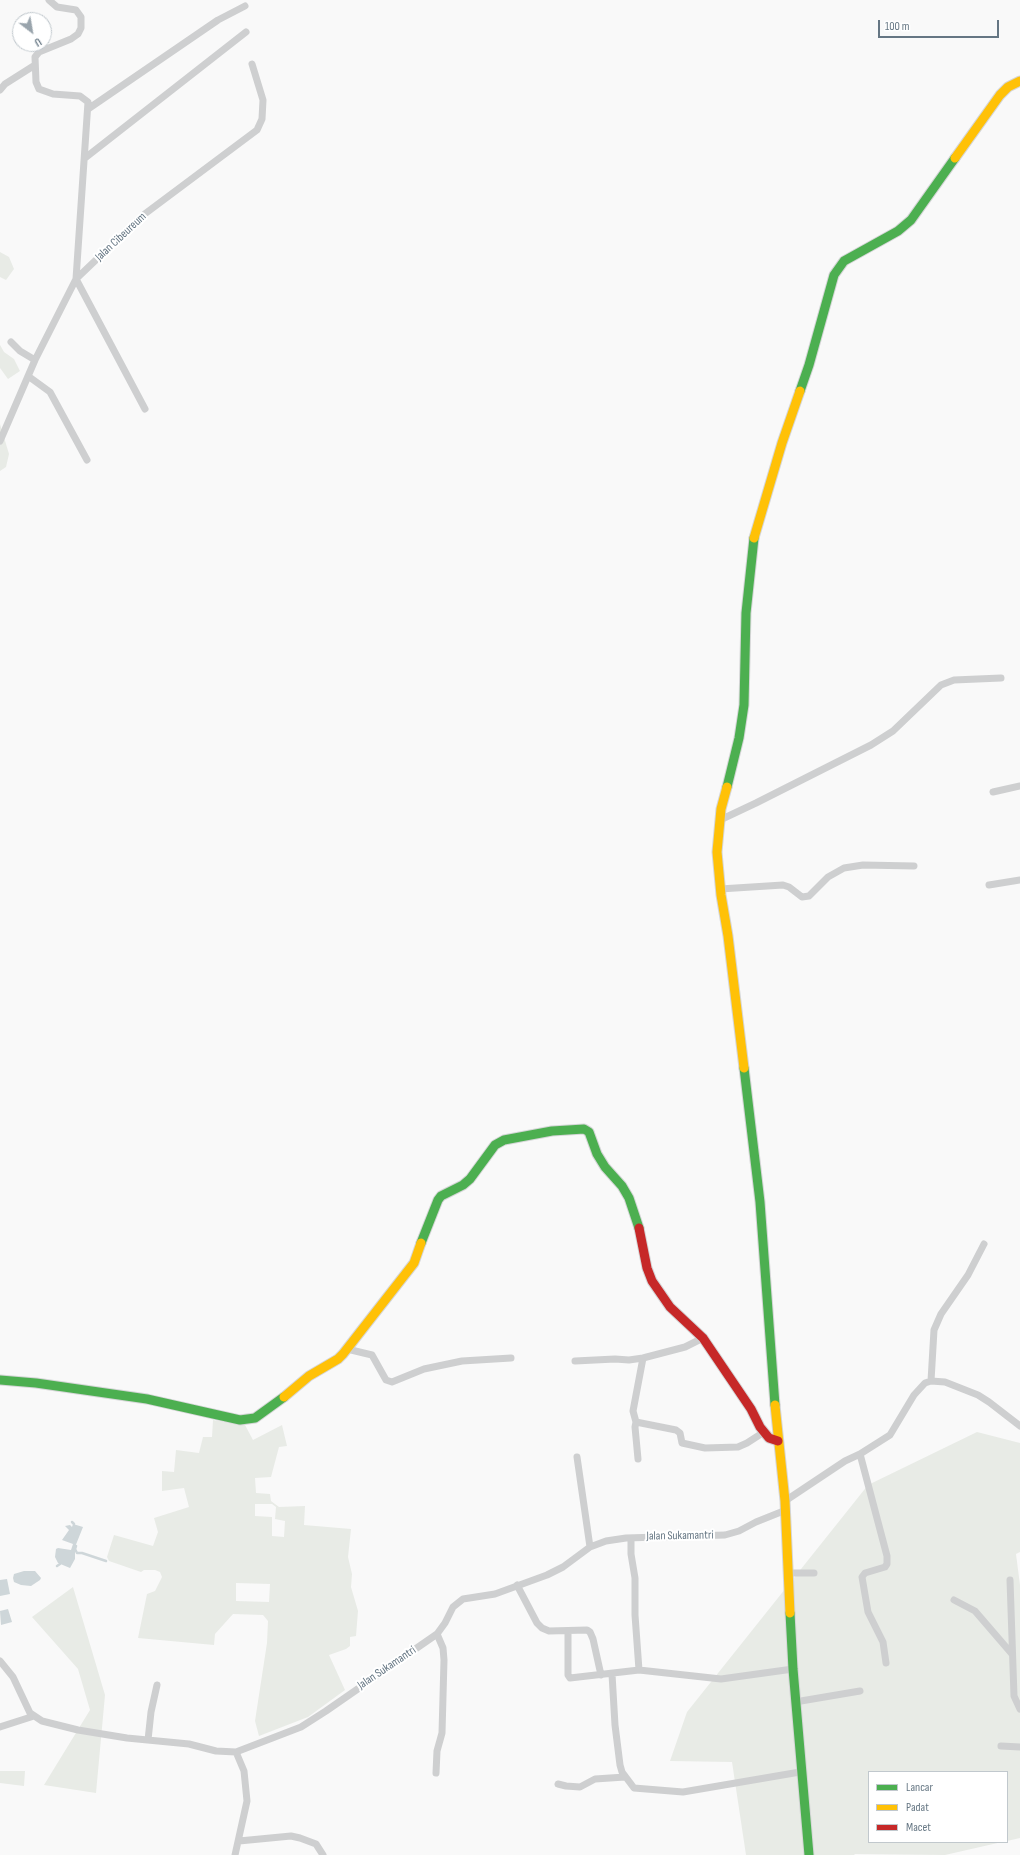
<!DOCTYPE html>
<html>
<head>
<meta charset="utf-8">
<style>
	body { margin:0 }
	#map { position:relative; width:1020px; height:1855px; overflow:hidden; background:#f9f9f9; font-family:"Sofia Sans Condensed",sans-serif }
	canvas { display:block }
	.legend { position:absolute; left:868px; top:1771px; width:140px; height:72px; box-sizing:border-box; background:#fff; border:1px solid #c1c8cd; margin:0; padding:5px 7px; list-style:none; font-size:12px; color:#657683 }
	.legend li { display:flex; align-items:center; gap:8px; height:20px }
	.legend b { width:20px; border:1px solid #c1c8cd }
	.north { position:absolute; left:12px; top:12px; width:40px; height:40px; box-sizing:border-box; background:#fff; border:1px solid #c1c8cd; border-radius:50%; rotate:149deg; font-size:11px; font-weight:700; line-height:16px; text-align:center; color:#657683 }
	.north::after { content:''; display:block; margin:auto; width:14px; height:18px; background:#99a4ac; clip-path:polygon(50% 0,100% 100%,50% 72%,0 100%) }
	.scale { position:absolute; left:878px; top:20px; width:121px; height:18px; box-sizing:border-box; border:2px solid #657683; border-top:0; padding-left:5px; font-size:12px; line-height:14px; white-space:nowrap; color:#657683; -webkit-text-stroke:3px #fff; paint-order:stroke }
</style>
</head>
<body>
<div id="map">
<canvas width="1020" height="1855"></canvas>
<ul class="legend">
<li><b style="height:5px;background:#4caf50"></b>Lancar</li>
<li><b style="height:5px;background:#ffc107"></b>Padat</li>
<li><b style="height:5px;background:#c62828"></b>Macet</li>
</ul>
<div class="north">U</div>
<div class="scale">100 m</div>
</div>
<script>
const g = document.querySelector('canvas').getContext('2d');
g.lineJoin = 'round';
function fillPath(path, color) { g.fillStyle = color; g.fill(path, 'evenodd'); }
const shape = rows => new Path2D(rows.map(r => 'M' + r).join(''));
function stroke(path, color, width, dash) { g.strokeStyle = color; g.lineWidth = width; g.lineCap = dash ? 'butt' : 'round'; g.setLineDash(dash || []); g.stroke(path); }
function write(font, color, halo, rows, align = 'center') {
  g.font = font + ' "Sofia Sans Condensed",sans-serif'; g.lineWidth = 4; g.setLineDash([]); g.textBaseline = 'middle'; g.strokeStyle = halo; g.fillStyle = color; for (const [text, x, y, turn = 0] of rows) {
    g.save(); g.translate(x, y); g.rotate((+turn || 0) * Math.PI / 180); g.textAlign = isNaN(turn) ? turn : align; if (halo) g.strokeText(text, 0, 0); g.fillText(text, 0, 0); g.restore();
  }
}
fillPath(shape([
	[0,252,9,257,14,269,6,280,0,277],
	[0,345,4,352,14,359,20,371,8,379,0,368],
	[0,424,9,454,6,467,0,471],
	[213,1420,245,1425,253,1440,282,1425,287,1446,279,1447,271,1477,255,1478,256,1493,270,1494,271,1501,279,1507,305,1506,304,1525,351,1529,348,1557,352,1574,351,1587,358,1611,356,1636,350,1637,350,1646,346,1649,329,1655,345,1690,308,1717,259,1736,255,1721,267,1643,268,1621,263,1615,233,1614,215,1634,214,1645,138,1638,147,1594,155,1591,162,1577,160,1572,155,1570,144,1570,141,1572,109,1561,107,1557,114,1535,153,1546,158,1532,154,1518,189,1507,184,1488,162,1491,162,1471,174,1472,176,1450,199,1453,203,1437,212,1437],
	[255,1504,272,1504,276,1507,275,1519,285,1521,284,1537,272,1536,272,1517,255,1516],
	[236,1583,270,1584,269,1602,236,1601],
	[977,1432,1020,1443,1020,1552,1016,1554,1020,1585,1020,1838,1007,1841,1007,1772,869,1772,869,1842,1002,1842,945,1855,854,1854,855,1855,746,1855,732,1762,670,1761,687,1712,868,1485],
	[73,1587,105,1695,96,1793,44,1785,90,1710,78,1669,32,1617],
	[0,1771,25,1771,24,1786,0,1783]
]), '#e8ebe6');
fillPath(shape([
	[73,1524,83,1527,75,1547,75,1559,70,1568,58,1563,55,1557,56,1549,58,1548,71,1550,73,1544,62,1540,69,1530,65,1526,70,1525,72,1527],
	[24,1571,35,1571,41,1578,40,1580,31,1586,21,1585,14,1582,13,1578,14,1574],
	[7,1579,10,1594,0,1596,0,1580],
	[8,1609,12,1622,1,1625,0,1611]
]), '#ced6d9');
stroke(shape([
	[72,1522,74,1524],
	[76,1546,75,1549,77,1553,82,1553,106,1561],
	[57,1566,60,1564]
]), '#ced6d9', 2.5);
const fast = shape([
	[800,391,809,365,834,275,844,261,898,231,911,220,955,158],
	[727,787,739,738,744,705,746,613,754,538],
	[744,1068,760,1202,775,1405],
	[421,1243,438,1200,441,1196,463,1185,470,1179,495,1145,504,1140,552,1131,584,1129,589,1132,597,1154,605,1167,622,1186,629,1198,639,1228],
	[0,1380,36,1383,147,1399,240,1420,255,1418,284,1397],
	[790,1613,793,1669,809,1855]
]);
const slow = shape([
	[955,158,1000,95,1008,87,1020,81],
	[754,538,782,443,800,391],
	[727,787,721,809,717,852,721,895,728,936,744,1068],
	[284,1397,309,1376,338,1359,343,1354,414,1263,421,1243],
	[775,1405,785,1501,790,1613]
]);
const jam = shape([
	[639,1228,647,1268,652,1281,670,1307,703,1338,751,1409,760,1427,769,1438,778,1441]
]);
stroke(fast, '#d5d6d7', 11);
stroke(slow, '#d5d6d7', 11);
stroke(jam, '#d5d6d7', 11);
stroke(shape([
	[49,0,57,7,76,10,81,17,81,28,78,34,71,39,39,52,35,57,36,82,39,89,53,94,80,96,88,102,76,279,145,409],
	[0,90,5,84,35,65],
	[88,109,218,20,245,6],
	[85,158,246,32],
	[11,342,20,351,35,360],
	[28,376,50,392,87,460],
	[0,441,35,360,76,279,142,216,257,130,262,119,263,100,252,64],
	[993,792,1020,786],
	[720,820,756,803,871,745,893,731,941,685,954,680,1001,678],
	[989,885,1020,880],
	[720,889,783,885,789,887,802,897,809,896,828,877,844,868,863,865,914,866],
	[347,1349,372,1355,386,1380,392,1382,424,1369,462,1361,511,1358],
	[575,1361,615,1359,629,1360,643,1358,685,1347,703,1338],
	[931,1381,934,1330,941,1314,968,1275,984,1244],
	[636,1422,633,1411,643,1358],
	[860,1454,887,1556,887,1564,885,1567,865,1573,862,1577,868,1612,883,1642,886,1663],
	[577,1457,590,1547],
	[638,1459,635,1427,636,1422,676,1430,680,1433,682,1443,705,1448,738,1447,747,1443,764,1432],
	[785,1501,845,1461,860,1454,890,1435,914,1395,925,1383,931,1381,945,1382,978,1395,989,1402,1020,1426],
	[631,1538,631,1554,635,1578,635,1615,639,1670],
	[788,1573,814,1573],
	[1010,1580,1014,1696,1020,1709],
	[517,1585,537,1623,542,1628,549,1631,587,1630,590,1632,593,1639,601,1675],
	[954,1600,975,1611,1012,1654],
	[568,1631,568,1675,570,1678,639,1670,721,1679,793,1669],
	[0,1661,13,1677,30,1713,42,1721,78,1730,127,1738,189,1744,216,1751,236,1752,301,1727,326,1711,437,1634,445,1623,453,1607,463,1599,495,1594,547,1575,563,1567,590,1547,606,1541,626,1538,725,1535,739,1531,756,1522,786,1510],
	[612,1674,615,1725,620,1765,622,1772,634,1788,683,1792,800,1772],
	[795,1702,860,1691],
	[0,1727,34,1716],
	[148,1740,151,1712,157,1685],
	[1001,1746,1020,1747],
	[436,1773,437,1751,442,1733,444,1660,443,1648,437,1634],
	[558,1784,566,1786,580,1787,595,1779,625,1777],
	[239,1841,291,1836,300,1838,316,1844,323,1855],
	[235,1855,247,1801,244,1771,236,1752]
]), '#cecfd0', 7);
stroke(fast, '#4caf50', 9);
stroke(slow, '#ffc107', 9);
stroke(jam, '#c62828', 9);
write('12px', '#657683', '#fff', [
	["Jalan Cibeureum",121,237,-43],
	["Jalan Sukamantri",680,1536,-1],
	["Jalan Sukamantri",387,1668,-34]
]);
</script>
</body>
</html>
